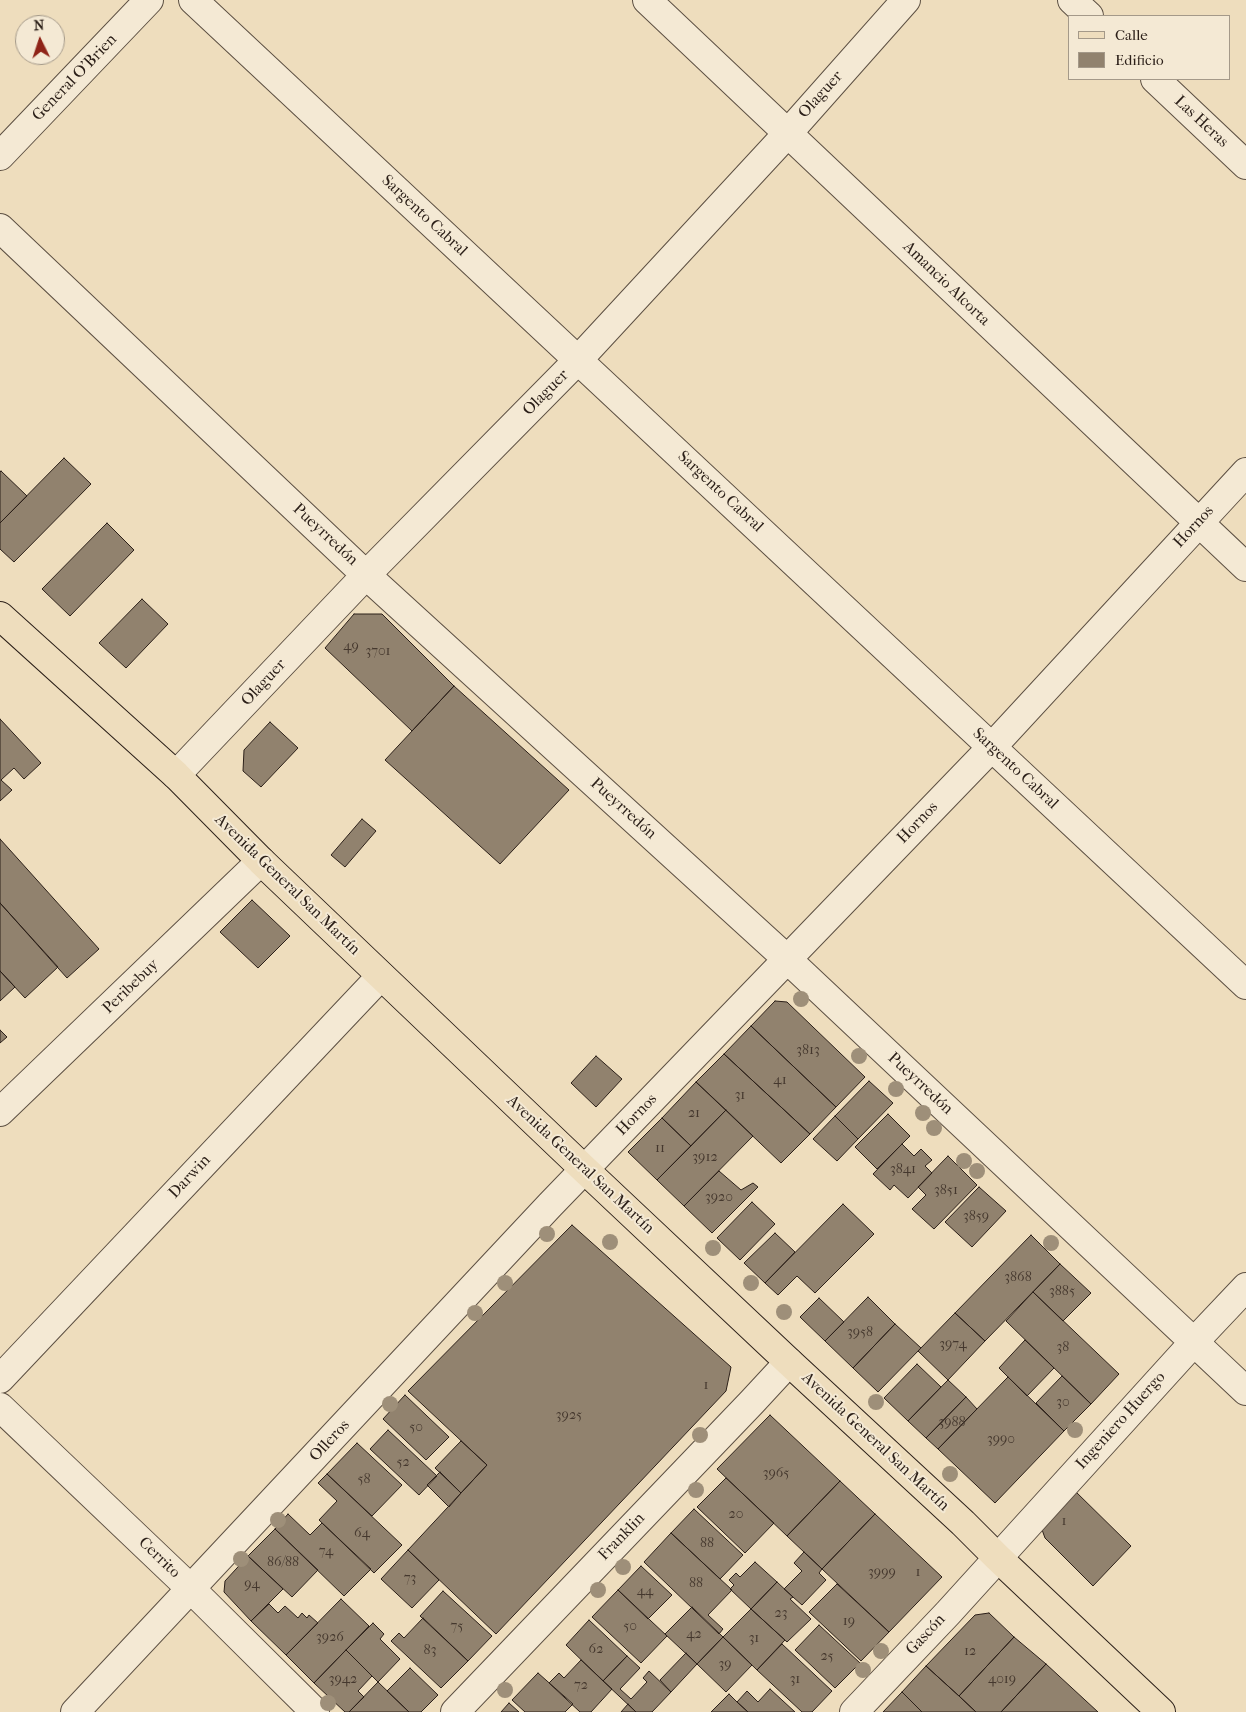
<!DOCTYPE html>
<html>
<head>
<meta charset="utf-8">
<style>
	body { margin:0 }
	#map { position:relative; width:1246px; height:1712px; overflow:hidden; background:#eeddbd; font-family:"IM FELL French Canon",serif }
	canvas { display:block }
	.legend { position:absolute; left:1068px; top:15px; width:162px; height:65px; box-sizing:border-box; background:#f4e9d4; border:1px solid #a49989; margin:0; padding:6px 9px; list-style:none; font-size:15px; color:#2c2019 }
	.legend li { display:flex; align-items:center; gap:10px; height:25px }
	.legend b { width:25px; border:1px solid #a49989 }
	.north { position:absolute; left:15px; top:15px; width:50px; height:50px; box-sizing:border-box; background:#f4e9d4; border:1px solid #a49989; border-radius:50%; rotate:356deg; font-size:14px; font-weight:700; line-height:20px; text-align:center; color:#2c2019 }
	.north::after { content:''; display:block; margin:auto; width:18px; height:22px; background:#8f2418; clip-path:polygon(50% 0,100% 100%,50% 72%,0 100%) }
</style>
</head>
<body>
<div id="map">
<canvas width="1246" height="1712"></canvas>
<ul class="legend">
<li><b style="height:6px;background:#eeddbd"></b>Calle</li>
<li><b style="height:14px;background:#91826e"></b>Edificio</li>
</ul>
<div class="north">N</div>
</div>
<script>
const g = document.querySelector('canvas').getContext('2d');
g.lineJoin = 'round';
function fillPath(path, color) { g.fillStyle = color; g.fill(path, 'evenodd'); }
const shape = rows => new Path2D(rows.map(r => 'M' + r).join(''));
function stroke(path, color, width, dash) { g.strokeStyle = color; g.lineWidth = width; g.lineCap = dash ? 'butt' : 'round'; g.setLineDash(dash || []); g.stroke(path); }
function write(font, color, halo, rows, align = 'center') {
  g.font = font + ' "IM FELL French Canon",serif'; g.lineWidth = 4; g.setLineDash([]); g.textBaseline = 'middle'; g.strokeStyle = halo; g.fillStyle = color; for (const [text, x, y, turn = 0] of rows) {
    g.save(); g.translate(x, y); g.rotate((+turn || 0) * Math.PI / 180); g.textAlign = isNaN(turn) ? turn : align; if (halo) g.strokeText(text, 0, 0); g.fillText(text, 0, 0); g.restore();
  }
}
const building = shape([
	[64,458,91,484,14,562,0,549,0,523,64,458],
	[1,471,27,496,0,523,0,472,1,471],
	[107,523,134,550,70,616,42,589,107,523],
	[142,599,168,624,126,668,99,643,142,599],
	[354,614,382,614,454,686,412,731,325,648,354,614],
	[454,686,569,790,500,864,385,760,454,686],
	[0,719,41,763,24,779,14,768,1,780,12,790,0,801,0,719],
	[270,722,298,748,261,787,243,771,244,750,270,722],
	[362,819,376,831,345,867,331,855,362,819],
	[0,839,99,949,67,978,0,903,0,839],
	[252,900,290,936,258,968,220,932,252,900],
	[0,903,58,967,25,998,0,971,0,903],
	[0,971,15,987,0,1001,0,971],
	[775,1001,787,1002,865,1077,836,1107,751,1026,775,1001],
	[751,1026,836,1107,810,1134,724,1054,751,1026],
	[0,1030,7,1037,0,1043,0,1030],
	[724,1054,810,1134,781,1163,696,1082,724,1054],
	[596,1056,622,1079,596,1107,571,1083,596,1056],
	[869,1081,893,1103,858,1139,835,1116,869,1081],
	[696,1082,726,1110,691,1146,662,1118,696,1082],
	[726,1110,753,1136,684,1206,657,1180,726,1110],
	[888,1114,910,1136,877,1169,855,1147,888,1114],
	[835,1116,858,1139,837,1161,813,1139,835,1116],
	[662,1118,691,1146,657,1180,628,1152,662,1118],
	[902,1144,914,1156,921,1149,932,1160,925,1166,932,1173,908,1198,894,1185,890,1190,873,1174,902,1144],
	[948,1156,977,1185,934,1229,912,1209,926,1195,918,1187,948,1156],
	[719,1171,741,1190,753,1183,758,1187,712,1233,684,1206,719,1171],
	[979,1187,1006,1211,972,1247,945,1222,979,1187],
	[752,1202,775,1224,740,1260,717,1238,752,1202],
	[843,1204,874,1234,815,1293,797,1276,778,1295,765,1283,843,1204],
	[572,1225,731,1367,726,1391,496,1634,408,1550,487,1465,408,1391,572,1225],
	[775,1233,795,1252,765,1283,744,1263,775,1233],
	[1031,1235,1060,1264,985,1341,955,1313,1031,1235],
	[1060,1264,1091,1293,1063,1321,1033,1292,1060,1264],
	[1033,1292,1119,1374,1091,1404,1006,1321,1033,1292],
	[868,1297,895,1324,853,1368,825,1341,868,1297],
	[819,1298,844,1322,825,1341,800,1317,819,1298],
	[955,1313,985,1341,948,1380,918,1351,955,1313],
	[895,1324,921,1348,878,1392,853,1368,895,1324],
	[1025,1340,1054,1368,1027,1396,999,1368,1025,1340],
	[917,1364,941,1387,908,1421,884,1398,917,1364],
	[1062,1376,1091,1404,1064,1431,1036,1403,1062,1376],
	[1008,1377,1064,1431,995,1503,938,1449,1008,1377],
	[948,1380,966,1397,926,1438,908,1421,948,1380],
	[405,1395,449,1437,426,1460,383,1419,405,1395],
	[966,1397,977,1409,938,1449,926,1438,966,1397],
	[770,1415,840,1481,787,1536,717,1469,770,1415],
	[388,1430,437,1476,419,1495,370,1449,388,1430],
	[461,1441,487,1465,461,1493,435,1468,461,1441],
	[357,1443,402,1485,372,1516,327,1474,357,1443],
	[440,1472,461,1493,449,1507,427,1485,440,1472],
	[327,1474,402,1545,374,1573,319,1520,337,1501,318,1483,327,1474],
	[726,1478,774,1523,745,1553,697,1507,726,1478],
	[840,1481,875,1514,822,1569,787,1536,840,1481],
	[1074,1490,1131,1546,1093,1586,1045,1538,1040,1524,1074,1490],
	[694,1509,743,1555,720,1579,671,1533,694,1509],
	[288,1514,310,1535,322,1523,371,1569,344,1596,275,1529,288,1514],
	[875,1514,942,1577,889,1632,822,1569,875,1514],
	[275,1529,318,1570,292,1597,248,1556,275,1529],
	[671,1533,732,1590,708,1615,723,1629,719,1634,644,1562,671,1533],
	[408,1550,439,1580,412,1608,381,1579,408,1550],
	[804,1552,822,1569,819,1573,826,1580,802,1605,784,1589,802,1571,794,1563,804,1552],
	[248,1556,283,1589,251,1621,224,1592,225,1581,248,1556],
	[755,1562,777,1582,751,1609,730,1589,734,1585,729,1580,736,1573,740,1577,755,1562],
	[641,1566,672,1595,648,1619,618,1590,641,1566],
	[777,1582,793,1597,790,1599,811,1619,787,1642,751,1609,777,1582],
	[837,1584,889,1632,861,1661,809,1612,837,1584],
	[618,1590,667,1636,641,1663,592,1617,618,1590],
	[443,1591,492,1636,468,1661,420,1616,443,1591],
	[341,1599,369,1626,314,1683,286,1655,341,1599],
	[269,1604,278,1613,285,1606,298,1618,302,1613,307,1618,309,1615,318,1623,286,1655,251,1621,269,1604],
	[692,1607,723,1637,697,1664,665,1634,692,1607],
	[751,1609,785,1640,757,1670,723,1637,751,1609],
	[989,1613,1014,1637,959,1696,926,1666,975,1615,989,1613],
	[423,1618,468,1661,441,1688,391,1641,399,1633,404,1638,423,1618],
	[589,1620,627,1656,603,1681,566,1645,589,1620],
	[373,1623,384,1634,380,1639,400,1659,378,1682,346,1650,373,1623],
	[819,1625,860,1663,835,1688,795,1650,819,1625],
	[723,1637,752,1665,726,1692,697,1664,723,1637],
	[1014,1637,1046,1664,1001,1712,976,1712,959,1696,1014,1637],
	[782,1644,832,1691,812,1712,802,1712,757,1670,782,1644],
	[346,1650,372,1676,358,1691,364,1697,349,1712,345,1712,314,1683,346,1650],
	[686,1653,697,1664,671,1692,660,1680,686,1653],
	[627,1656,640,1668,620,1689,631,1699,647,1682,643,1678,649,1671,671,1692,652,1712,636,1712,603,1681,627,1656],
	[581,1660,612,1689,591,1712,580,1712,549,1683,559,1673,564,1678,581,1660],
	[1046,1664,1098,1712,1001,1712,1046,1664],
	[926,1666,959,1696,976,1712,922,1712,902,1692,926,1666],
	[410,1668,438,1695,421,1712,409,1712,387,1691,410,1668],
	[538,1673,573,1704,565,1712,525,1712,512,1700,538,1673],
	[378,1682,409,1712,349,1712,378,1682],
	[770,1689,795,1712,748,1712,737,1702,747,1691,758,1702,770,1689],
	[902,1692,922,1712,883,1712,902,1692],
	[729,1694,737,1702,748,1712,711,1712,729,1694],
	[509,1703,519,1712,501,1712,509,1703],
	[628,1704,636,1712,621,1712,628,1704]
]);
fillPath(building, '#91826e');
stroke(building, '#2c2019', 1);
const minor = shape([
	[193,0,1246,985],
	[647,0,1246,567],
	[1072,0,1089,16],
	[1155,79,1246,165],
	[0,156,149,0],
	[0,228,366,575,787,959,1246,1391],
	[176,775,366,575,578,360,788,133,906,0],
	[0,1112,261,861],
	[0,1379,381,976],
	[0,1407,191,1589,315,1712],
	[75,1712,550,1205,992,747,1246,472],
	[455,1712,752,1402,789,1362],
	[854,1712,948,1613,1194,1342,1246,1287]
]);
const major = shape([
	[0,616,176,775,261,861,584,1169,789,1362,963,1523,997,1557,1161,1712]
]);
stroke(minor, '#5c4f42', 30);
stroke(major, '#2c2019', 30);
stroke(minor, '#f4e9d4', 28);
stroke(major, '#eeddbd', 28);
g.fillStyle = '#9e8f79';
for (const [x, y] of [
	[801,999],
	[859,1056],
	[896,1089],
	[923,1113],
	[934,1128],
	[964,1161],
	[977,1171],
	[547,1234],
	[610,1242],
	[1051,1243],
	[713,1248],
	[505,1283],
	[751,1283],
	[784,1312],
	[475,1313],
	[876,1402],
	[390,1404],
	[1075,1430],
	[700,1435],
	[950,1474],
	[696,1490],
	[278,1520],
	[241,1559],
	[623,1567],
	[598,1590],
	[881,1651],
	[863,1670],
	[505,1690],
	[328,1703]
]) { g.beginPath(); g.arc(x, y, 8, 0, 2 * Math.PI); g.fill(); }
write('14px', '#45382e', null, [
	["49",351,647],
	["3701",378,652],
	["3813",808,1051],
	["41",780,1081],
	["31",740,1096],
	["21",694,1114],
	["11",660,1149],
	["3912",705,1158],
	["3841",903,1170],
	["3851",946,1191],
	["3920",719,1198],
	["3859",976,1217],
	["3868",1018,1278],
	["3885",1062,1292],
	["3958",860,1333],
	["3974",953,1345],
	["38",1063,1348],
	["1",706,1386],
	["30",1063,1403],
	["3925",569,1416],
	["3988",952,1423],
	["50",416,1428],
	["3990",1001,1440],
	["52",403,1463],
	["3965",776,1474],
	["58",364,1480],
	["20",736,1515],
	["1",1064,1522],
	["64",362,1534],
	["88",707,1544],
	["74",326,1552],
	["86/88",283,1563],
	["3999",882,1573],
	["1",918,1573],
	["73",410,1579],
	["88",696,1584],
	["94",252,1585],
	["44",645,1592],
	["23",781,1614],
	["19",849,1622],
	["75",457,1627],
	["50",630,1627],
	["42",694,1635],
	["3926",330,1638],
	["31",754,1639],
	["62",596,1650],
	["83",430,1651],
	["12",970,1652],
	["25",827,1657],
	["39",725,1665],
	["3942",343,1680],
	["31",795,1680],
	["4019",1002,1680],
	["72",581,1686]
]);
write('16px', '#2c2019', '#f4e9d4', [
	["General O'Brien",75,78,-46],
	["Olaguer",821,95,-48],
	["Las Heras",1201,122,43],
	["Sargento Cabral",424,216,43],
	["Amancio Alcorta",946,284,44],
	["Olaguer",546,393,-45],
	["Sargento Cabral",720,492,43],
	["Hornos",1194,527,-47],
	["Pueyrredón",325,535,43],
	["Olaguer",264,683,-47],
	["Sargento Cabral",1015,769,43],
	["Pueyrredón",623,809,42],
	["Hornos",918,823,-46],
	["Avenida General San Martín",287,885,44],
	["Peribebuy",131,987,-44],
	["Pueyrredón",920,1084,43],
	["Hornos",637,1115,-46],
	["Avenida General San Martín",580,1165,43],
	["Darwin",190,1177,-47],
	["Ingeniero Huergo",1121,1421,-48],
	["Olleros",330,1441,-47],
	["Avenida General San Martín",875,1442,43],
	["Franklin",622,1537,-46],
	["Cerrito",159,1558,44],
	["Gascón",926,1635,-47]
]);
</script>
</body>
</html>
